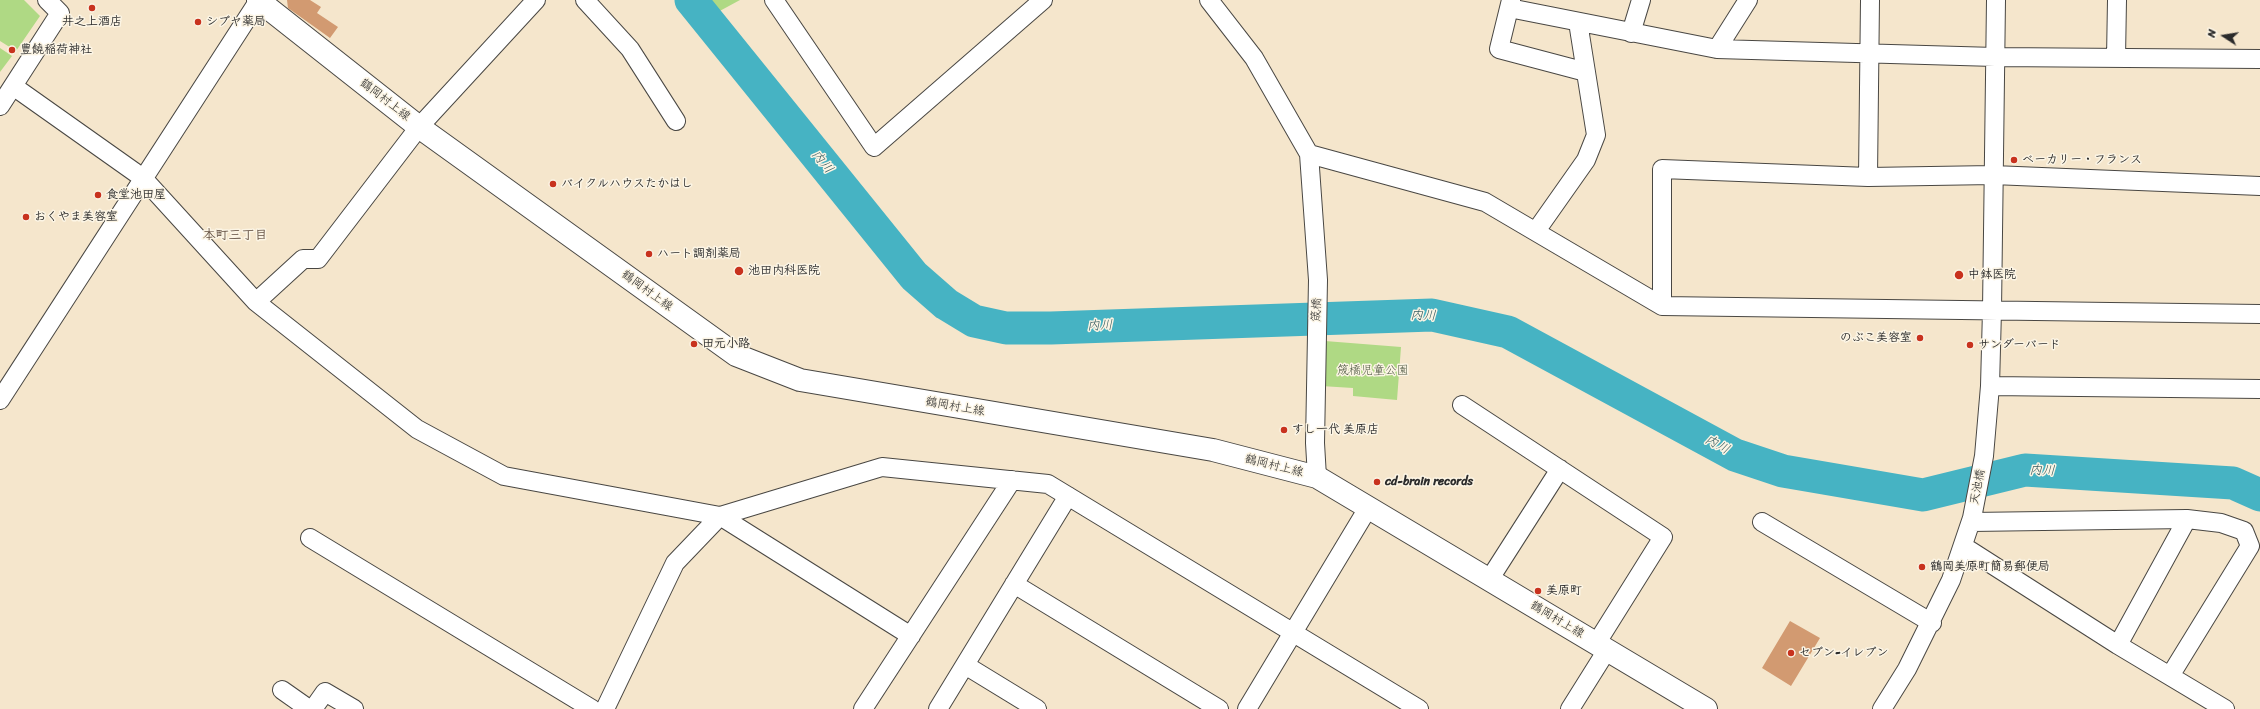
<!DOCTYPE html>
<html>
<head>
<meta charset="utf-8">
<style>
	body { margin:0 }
	#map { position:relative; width:2260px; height:709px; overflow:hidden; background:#f5e6cc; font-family:Sriracha,sans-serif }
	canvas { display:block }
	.north { position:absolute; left:2204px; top:16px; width:40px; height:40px; -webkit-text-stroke:3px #fcf5e5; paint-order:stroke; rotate:282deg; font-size:11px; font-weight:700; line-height:16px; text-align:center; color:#2b2b2b }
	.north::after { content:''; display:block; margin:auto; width:14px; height:18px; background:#2b2b2b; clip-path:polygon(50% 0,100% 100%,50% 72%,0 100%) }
</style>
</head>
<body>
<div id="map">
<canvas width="2260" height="709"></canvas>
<div class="north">N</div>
</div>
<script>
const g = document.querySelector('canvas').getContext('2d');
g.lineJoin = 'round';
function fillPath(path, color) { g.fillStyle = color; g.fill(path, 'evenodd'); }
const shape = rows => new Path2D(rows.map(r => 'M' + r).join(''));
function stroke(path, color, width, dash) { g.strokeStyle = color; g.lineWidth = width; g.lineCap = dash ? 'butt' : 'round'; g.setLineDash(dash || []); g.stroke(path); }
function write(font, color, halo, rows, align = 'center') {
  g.font = font + ' Sriracha,"Klee One",sans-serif'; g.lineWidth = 3; g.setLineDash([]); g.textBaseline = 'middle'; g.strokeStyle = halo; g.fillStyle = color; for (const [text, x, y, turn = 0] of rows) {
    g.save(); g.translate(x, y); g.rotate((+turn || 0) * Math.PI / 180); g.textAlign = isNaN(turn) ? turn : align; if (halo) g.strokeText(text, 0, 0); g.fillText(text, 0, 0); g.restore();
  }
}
fillPath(shape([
	[0,0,24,0,40,16,16,51,0,41],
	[706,0,740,0,716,13],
	[0,48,12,56,0,72],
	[1325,341,1401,347,1397,400,1353,396,1353,388,1321,386]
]), '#afd984');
stroke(shape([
	[691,0,914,276,946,304,974,321,1006,328,1051,328,1432,315,1508,332,1735,455,1783,471,1923,495,2025,470,2233,483,2260,495]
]), '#46b3c3', 33);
fillPath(shape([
	[287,0,310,0,321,7,317,13,338,27,330,38,288,8],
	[1790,621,1820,638,1791,686,1762,668]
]), '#d29a71');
const minor = shape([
	[585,0,630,49,676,121],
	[774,0,874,147,1043,0],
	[1209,0,1254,58,1309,154,1318,280,1315,443,1317,477],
	[1511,0,1499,49,1586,72],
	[1509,8,1717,49,1995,57,2260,59],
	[1631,33,1641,0],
	[1717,49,1748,0],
	[2116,58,2117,0],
	[13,86,143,178,256,302,417,429,504,476,720,516,911,636],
	[0,106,60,13,47,0],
	[1309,154,1485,202,1662,306,2260,314],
	[1868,177,1870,0],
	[1536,231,1586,160,1596,135,1578,22],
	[256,302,303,259,318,259,419,127,536,0],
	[1662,306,1662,169,1868,177,1993,175,2260,186],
	[1990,386,2260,389],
	[0,400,259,0],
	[1462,405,1663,537,1596,644],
	[1762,522,1932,623],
	[1971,522,2187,519,2221,523,2244,531,2250,546,2170,676],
	[310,538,592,709],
	[1963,546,2118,645,2225,709],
	[1489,580,1560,469],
	[1014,584,1219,709],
	[2118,645,2187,519],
	[965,665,1037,709],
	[282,690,309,709],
	[313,709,325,692,354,709],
	[605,709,675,563,720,516,882,467,1048,484,1419,709],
	[863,709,1012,480],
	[938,709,1068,496],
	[1247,709,1368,508],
	[1570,709,1607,650],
	[1882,709,1907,669,1951,580,1972,518,1984,456,1990,386,1992,310,1996,0]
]);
const major = shape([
	[258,0,419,127,736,355,800,380,1213,450,1317,477,1706,709]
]);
stroke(minor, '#494743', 20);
stroke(major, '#494743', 24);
stroke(minor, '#fff', 18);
stroke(major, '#fff', 22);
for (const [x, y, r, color] of [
	[92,8,4,"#c8321e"],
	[198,22,4,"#c8321e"],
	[12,50,4,"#c8321e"],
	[2014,160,4,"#c8321e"],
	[553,184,4,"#c8321e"],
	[98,195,4,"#c8321e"],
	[26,217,4,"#c8321e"],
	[649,254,4,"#c8321e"],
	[739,271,5,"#c8321e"],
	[1959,275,5,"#c8321e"],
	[1920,338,4,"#c8321e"],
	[694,344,4,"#c8321e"],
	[1970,345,4,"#c8321e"],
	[1284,430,4,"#c8321e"],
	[1377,482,4,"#c8321e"],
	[1922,567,4,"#c8321e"],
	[1538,591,4,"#c8321e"],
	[1791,653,4,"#c8321e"]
]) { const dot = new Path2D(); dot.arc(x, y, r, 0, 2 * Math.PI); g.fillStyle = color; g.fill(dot); stroke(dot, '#fcf5e5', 1.5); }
write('bold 12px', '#2b2b2b', '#fcf5e5', [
	["井之上酒店",92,22,"center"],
	["シブヤ薬局",206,22],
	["豊饒稲荷神社",20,50],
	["ベーカリー・フランス",2022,160],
	["バイクルハウスたかはし",561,184],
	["食堂池田屋",106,195],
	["おくやま美容室",34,217],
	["ハート調剤薬局",657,254],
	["池田内科医院",748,271],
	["中鉢医院",1968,275],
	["のぶこ美容室",1912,338,"right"],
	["田元小路",702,344],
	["サンダーバード",1978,345],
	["すし一代 美原店",1292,430],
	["cd-brain records",1385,482],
	["鶴岡美原町簡易郵便局",1930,567],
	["美原町",1546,591],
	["セブン-イレブン",1799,653]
], 'left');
write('12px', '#2b2b2b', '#fcf5e5', [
	["鶴岡村上線",385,100,38],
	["鶴岡村上線",647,291,36],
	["筬橋",1317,310,-88],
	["鶴岡村上線",955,407,10],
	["鶴岡村上線",1274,466,14],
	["天池橋",1978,487,-79],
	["鶴岡村上線",1557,620,31]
]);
write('12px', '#4c5641', '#fcf5e5', [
	["筬橋児童公園",1373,371]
]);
write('italic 13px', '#345b60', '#fcf5e5', [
	["内川",822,162,51],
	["内川",1423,316,2],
	["内川",1100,326,-2],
	["内川",1717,445,29],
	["内川",2042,471,2]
]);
write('bold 13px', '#655244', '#fcf5e5', [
	["本町三丁目",235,236]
]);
</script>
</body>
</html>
